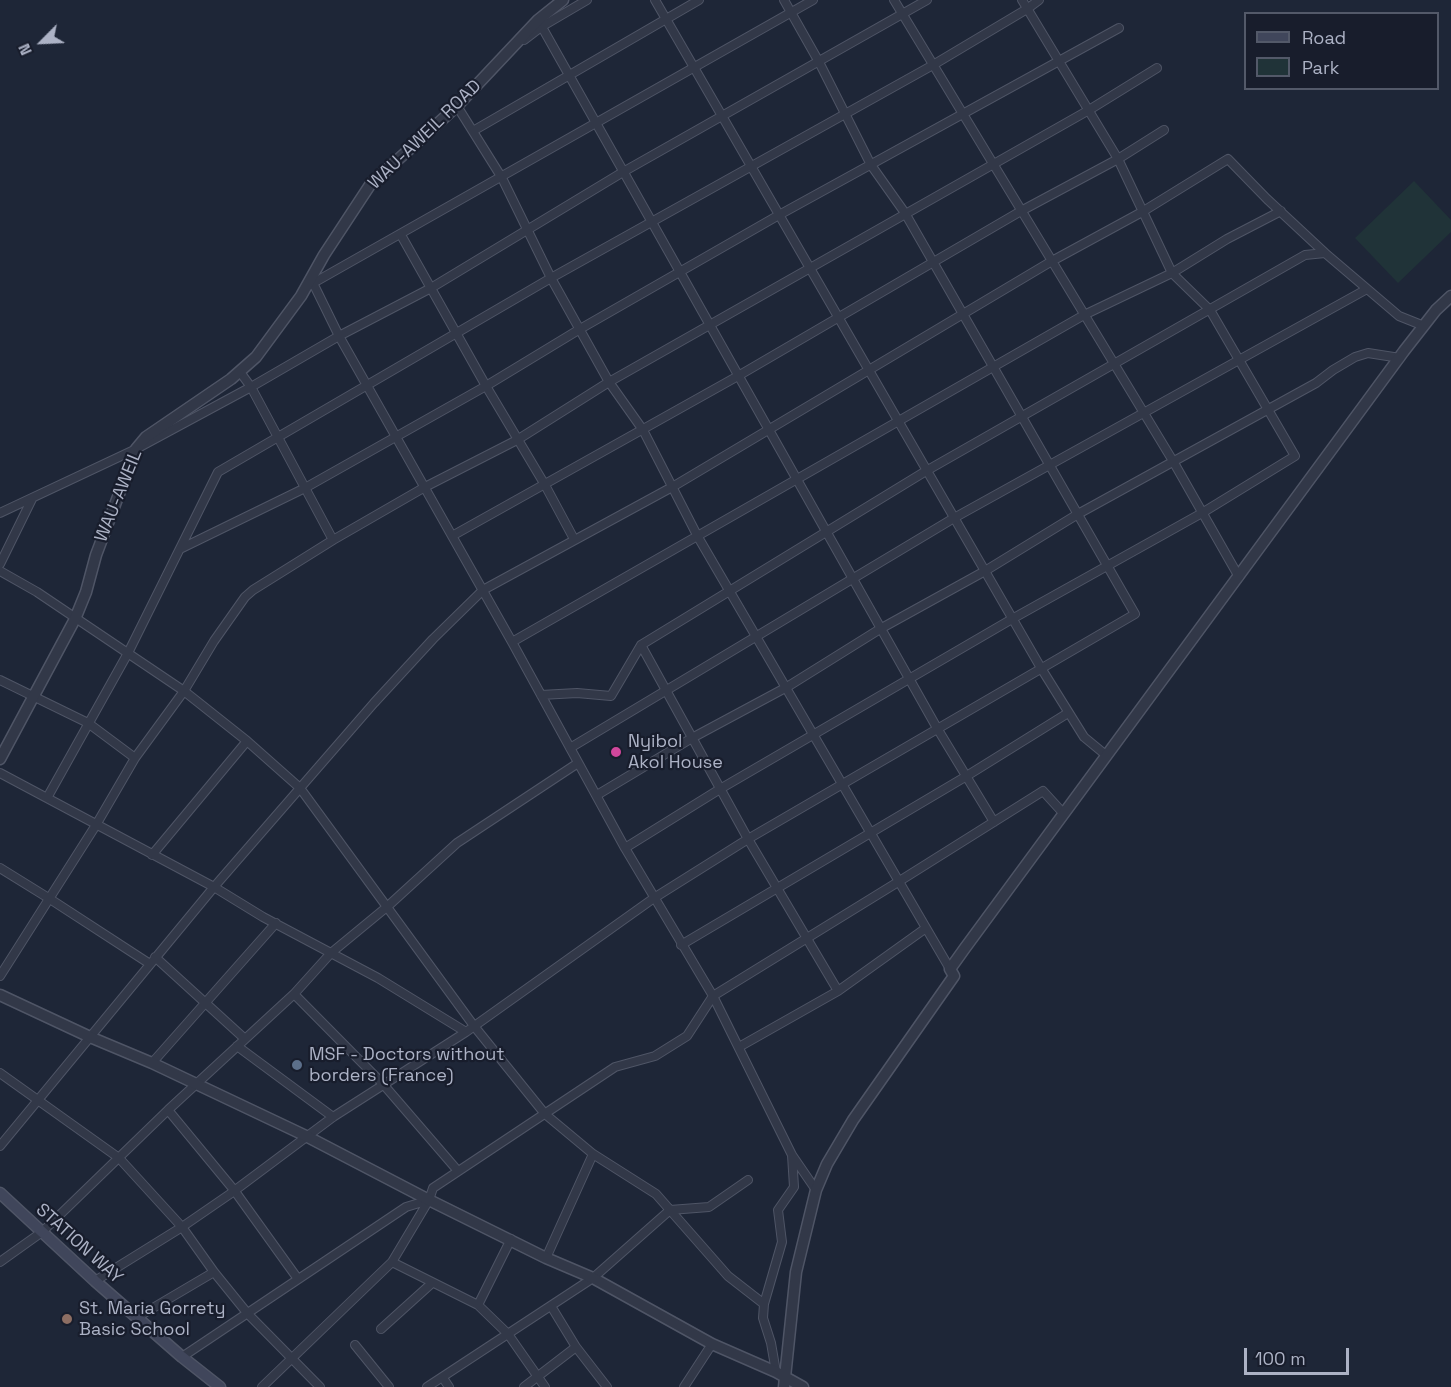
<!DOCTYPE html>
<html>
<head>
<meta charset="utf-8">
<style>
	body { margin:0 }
	#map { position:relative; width:1451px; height:1387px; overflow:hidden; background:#1e2637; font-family:"Space Grotesk",sans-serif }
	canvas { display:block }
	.legend { position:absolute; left:1244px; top:12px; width:195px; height:78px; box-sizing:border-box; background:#181d2c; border:2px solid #535969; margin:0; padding:8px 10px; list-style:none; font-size:18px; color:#acb2c5 }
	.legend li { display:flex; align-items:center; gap:12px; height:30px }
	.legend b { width:30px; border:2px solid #535969 }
	.north { position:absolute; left:12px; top:12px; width:60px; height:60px; -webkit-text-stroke:4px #181d2c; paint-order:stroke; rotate:246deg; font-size:16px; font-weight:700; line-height:24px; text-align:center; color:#acb2c5 }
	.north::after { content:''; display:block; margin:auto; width:21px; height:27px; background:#acb2c5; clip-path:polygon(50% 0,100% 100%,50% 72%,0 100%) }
	.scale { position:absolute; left:1244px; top:1348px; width:105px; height:27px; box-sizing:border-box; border:3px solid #acb2c5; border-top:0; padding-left:8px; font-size:18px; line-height:21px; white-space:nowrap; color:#acb2c5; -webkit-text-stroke:4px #181d2c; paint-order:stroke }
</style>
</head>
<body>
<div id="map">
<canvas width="1451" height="1387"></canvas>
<ul class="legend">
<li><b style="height:8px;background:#40465b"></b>Road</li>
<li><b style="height:16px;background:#203338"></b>Park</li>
</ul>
<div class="north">N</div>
<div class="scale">100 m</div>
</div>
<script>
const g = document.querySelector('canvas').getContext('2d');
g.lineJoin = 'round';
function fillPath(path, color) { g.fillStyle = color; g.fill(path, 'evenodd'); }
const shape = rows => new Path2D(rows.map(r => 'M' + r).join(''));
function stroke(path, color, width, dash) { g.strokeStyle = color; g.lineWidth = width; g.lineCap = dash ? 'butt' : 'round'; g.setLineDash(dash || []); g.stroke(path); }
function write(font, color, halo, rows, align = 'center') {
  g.font = font + ' "Space Grotesk",sans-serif'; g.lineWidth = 4.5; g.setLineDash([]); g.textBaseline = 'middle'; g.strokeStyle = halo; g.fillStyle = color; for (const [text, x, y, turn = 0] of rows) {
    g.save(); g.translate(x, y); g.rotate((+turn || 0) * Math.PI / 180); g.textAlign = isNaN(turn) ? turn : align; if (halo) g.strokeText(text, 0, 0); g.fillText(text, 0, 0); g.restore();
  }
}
fillPath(shape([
	[1414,181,1451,220,1451,232,1398,283,1355,238]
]), '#203338');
const minor = shape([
	[655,0,1041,668,1084,737,1107,756],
	[894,0,1173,461,1239,577],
	[538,20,937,728,994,822],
	[524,40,541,27,587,0],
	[457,106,502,178,551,278,609,382,643,430,698,537,950,969],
	[473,131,699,0],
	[401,235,486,386,545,485,574,539],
	[313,283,339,336,512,642,625,848,713,996,792,1155,816,1190],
	[308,286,813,0],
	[240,372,251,387,333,540],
	[0,513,136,449,251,387,339,336,431,288,623,172,927,0],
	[452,536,738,376,1021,211,1118,159,1164,130],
	[180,549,305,488,486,386,580,329,779,215,1119,28],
	[0,564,32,499],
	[0,571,37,592,184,691,247,741,300,788,474,1026,545,1114,593,1154,656,1194,728,1276,764,1304,763,1318,771,1343,776,1372],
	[512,642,1084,315,1172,273,1227,239,1281,211],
	[641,645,748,839,838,991],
	[0,680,88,723,135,758],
	[541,695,577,693,611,696,641,645,926,471,1305,255,1325,253,1399,316,1424,326],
	[570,748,954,518,1367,289],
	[0,773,214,887,263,917,378,978,466,1032],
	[597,795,692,738,787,687,880,629,985,571,1078,514,1316,383,1333,370,1355,357,1368,353,1400,358],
	[47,798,128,653,218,472,551,278,933,65,1027,9,1039,0],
	[625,848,720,789,1012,619,1202,513,1295,456,1210,310,1172,273,1118,159,1022,0],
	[152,855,247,741],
	[0,868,50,899,150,964],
	[681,945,965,777,1068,713],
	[155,957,245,1039],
	[0,976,96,825,135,758,184,691,214,641,245,597,253,590,333,540,425,487,517,440,609,382,1089,110,1157,68],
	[294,994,383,1084,458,1171],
	[237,1046,333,1117],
	[739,1047,838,991,926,928],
	[152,1063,276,923],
	[0,1073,119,1158,182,1227,214,1272,248,1314,320,1387],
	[168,1110,234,1190,298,1279],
	[0,1146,214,887,374,703,433,639,483,590,674,486,1052,261,1142,212,1228,159,1267,199,1325,253],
	[429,1200,433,1188,615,1067,655,1056,687,1036,713,996,898,882,1043,791,1064,814],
	[546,1258,593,1154],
	[0,1262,42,1232,168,1110,294,994,331,953,388,906,457,843,578,763],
	[392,1262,478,1305,508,1334,545,1387],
	[95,1281,182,1227,230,1194,333,1117,466,1032,654,898,748,839,1135,614,905,213,871,165,819,62,784,0],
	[764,1304,782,1242,778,1210,794,1187,792,1155],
	[478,1305,511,1239],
	[551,1306,576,1347,607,1387],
	[136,1318,214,1272],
	[381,1329,432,1283],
	[355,1345,389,1387],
	[182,1357,406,1207,429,1200,392,1262,262,1387],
	[443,1378,449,1387],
	[427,1387,593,1278,670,1210,709,1207,748,1180],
	[524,1387,576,1347],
	[684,1387,712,1344]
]);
const tertiary = shape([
	[0,759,75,619,86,592,96,555,136,449,146,437,231,379,256,357,301,296,324,255,370,185,457,106,538,20,563,0],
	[0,995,90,1037,152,1063,306,1136,427,1199,546,1258,593,1278,712,1344,776,1372,803,1387],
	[784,1387,796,1272,816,1190,827,1164,853,1120,954,976,950,969,965,948,1404,351,1436,310,1451,296]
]);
const secondary = shape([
	[0,1193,95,1281,182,1357,220,1387]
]);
stroke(minor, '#4f5566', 10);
stroke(tertiary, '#4f5566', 13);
stroke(secondary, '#4f5566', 13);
stroke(minor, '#323848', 8);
stroke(tertiary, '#323848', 10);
stroke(secondary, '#40465b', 10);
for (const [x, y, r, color] of [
	[616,752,6,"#d1479c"],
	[297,1065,6,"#5c6f8a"],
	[67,1319,6,"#8d6e63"]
]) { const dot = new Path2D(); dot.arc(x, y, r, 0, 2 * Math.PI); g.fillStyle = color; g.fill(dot); stroke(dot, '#181d2c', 2); }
write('18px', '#acb2c5', '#181d2c', [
	["WAU-AWEIL ROAD",425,135,-44],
	["WAU-AWEIL",119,496,-68],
	["STATION WAY",79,1244,42]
]);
write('18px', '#acb2c5', '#181d2c', [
	["Nyibol",628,742],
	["Akol House",628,763],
	["MSF - Doctors without",309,1055],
	["borders (France)",309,1076],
	["St. Maria Gorrety",79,1309],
	["Basic School",79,1330]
], 'left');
</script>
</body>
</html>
